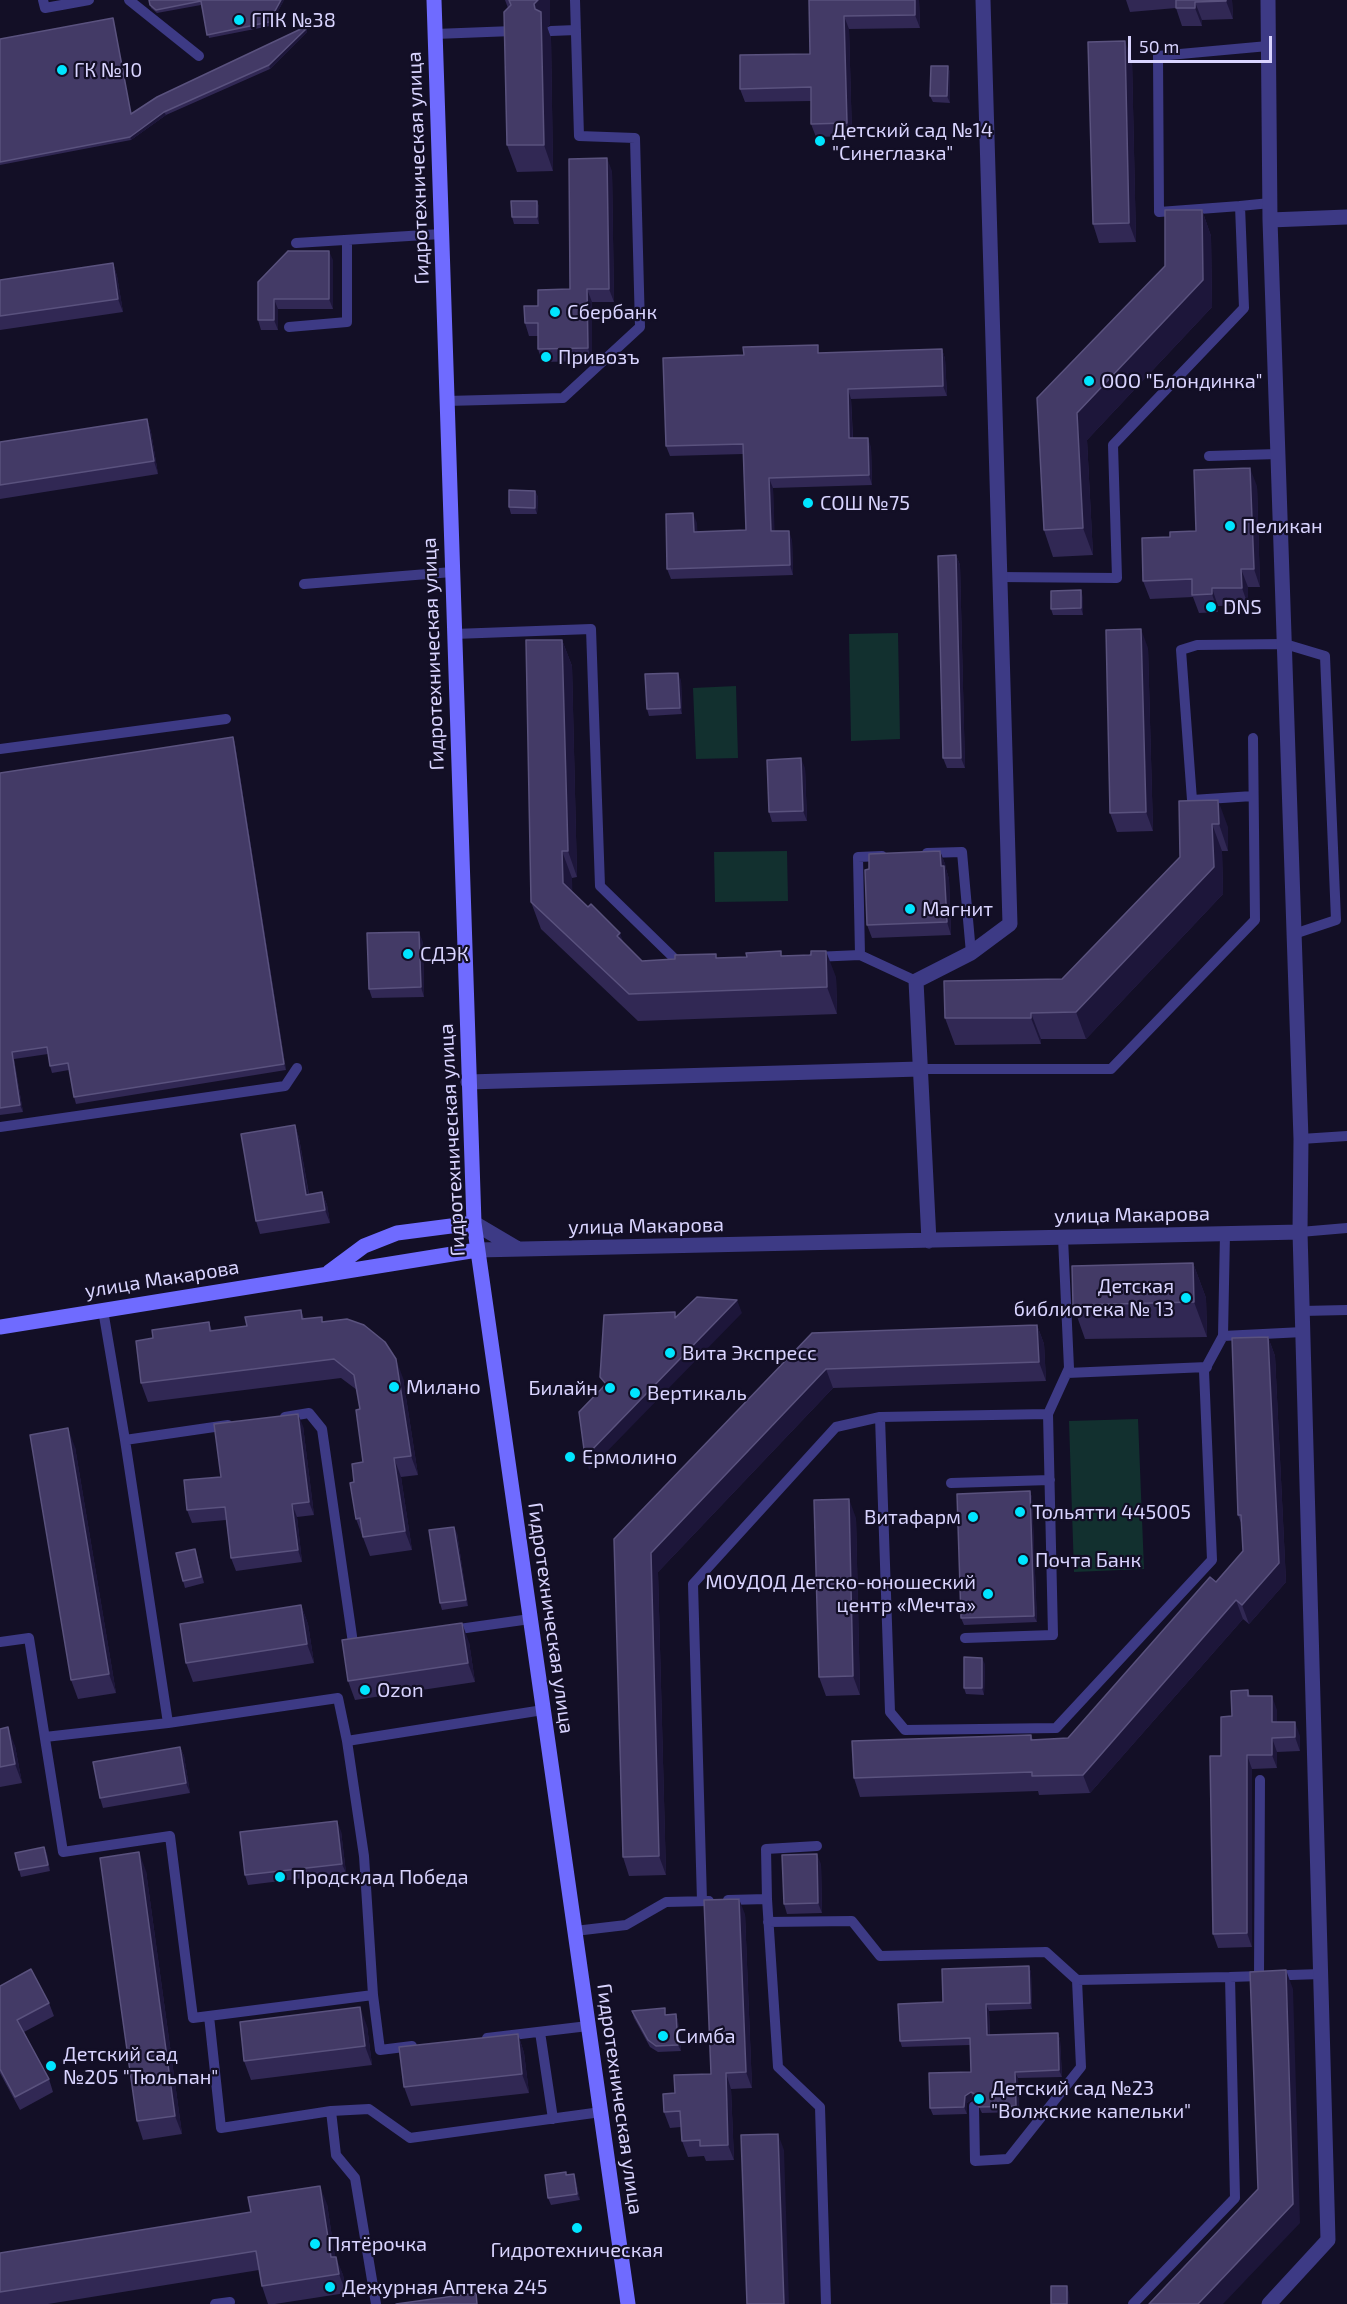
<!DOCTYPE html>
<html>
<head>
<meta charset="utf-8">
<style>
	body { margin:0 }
	#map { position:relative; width:1347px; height:2304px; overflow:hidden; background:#130f26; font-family:"Exo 2",sans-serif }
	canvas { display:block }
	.scale { position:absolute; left:1128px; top:36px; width:144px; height:27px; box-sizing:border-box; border:3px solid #d9d4ff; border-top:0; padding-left:8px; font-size:18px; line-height:21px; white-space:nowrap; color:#d9d4ff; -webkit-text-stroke:4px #130f26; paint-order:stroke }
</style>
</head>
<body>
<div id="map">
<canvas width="1347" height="2304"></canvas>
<div class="scale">50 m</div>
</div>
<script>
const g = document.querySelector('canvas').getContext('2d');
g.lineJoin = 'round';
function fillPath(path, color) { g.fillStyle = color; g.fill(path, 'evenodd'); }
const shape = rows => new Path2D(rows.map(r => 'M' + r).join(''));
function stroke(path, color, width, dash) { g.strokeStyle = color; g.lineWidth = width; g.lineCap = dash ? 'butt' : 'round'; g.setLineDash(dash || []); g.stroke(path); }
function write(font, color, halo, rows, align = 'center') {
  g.font = font + ' "Exo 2",sans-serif'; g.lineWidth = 4.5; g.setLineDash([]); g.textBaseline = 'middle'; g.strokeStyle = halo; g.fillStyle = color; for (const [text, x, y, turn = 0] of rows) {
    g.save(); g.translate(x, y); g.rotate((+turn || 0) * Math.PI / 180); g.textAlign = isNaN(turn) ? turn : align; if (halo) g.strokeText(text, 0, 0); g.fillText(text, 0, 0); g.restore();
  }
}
fillPath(shape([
	[898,633,900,739,851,741,849,634],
	[736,686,738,758,696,759,693,688],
	[787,851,788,901,715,902,714,852],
	[1138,1419,1144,1569,1074,1572,1069,1421]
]), '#12302f');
stroke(shape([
	[43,0,45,8,89,0],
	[129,0,199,56],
	[551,31,576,30],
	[435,34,513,31],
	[1240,206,1270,203],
	[296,243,441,234],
	[289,327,347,322,347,242],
	[446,401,563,398,640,327,635,138,579,136,575,0],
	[1209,456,1278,454],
	[999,577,1117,578,1113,445,1244,308,1240,206,1159,212,1158,56,1268,46],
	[304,584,452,572],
	[454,634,591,629,600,886,677,961,687,960],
	[0,749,226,719],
	[1253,796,1192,800,1181,650,1197,645,1285,644,1325,656,1336,920,1294,934],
	[927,853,962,852,971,953],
	[860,955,858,857,882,856],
	[814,957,860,955,916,981],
	[920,1069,1111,1069,1255,920,1253,738],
	[0,1127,285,1086,297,1068],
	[1301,1139,1347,1136],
	[1300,1232,1347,1228],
	[1225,1233,1223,1336,1303,1332],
	[103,1310,125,1440,228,1425],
	[1302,1311,1347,1310],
	[1067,1373,1207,1367],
	[285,1417,309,1413,322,1429,353,1643,362,1642],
	[880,1417,890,1712,905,1730,1056,1728,1212,1560,1204,1371,1223,1336],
	[125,1440,168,1723,338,1698,347,1741,543,1710],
	[951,1483,1050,1480],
	[452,1630,530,1619],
	[965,1638,1053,1635,1048,1414,1069,1368,1063,1238],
	[0,1642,29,1638,63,1852,170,1836,193,2018,373,1995,380,2050,412,2046],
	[45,1737,168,1723],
	[347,1741,364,1856,373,1995],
	[767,1899,778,2067,820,2107,826,2304],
	[728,1900,767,1899,766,1849,817,1846],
	[702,1901,693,1584,836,1427,880,1417,1048,1414],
	[768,1922,852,1921,880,1956,1046,1952,1077,1980,1230,1977],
	[575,1931,626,1925,666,1902,709,1901],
	[1259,1976,1260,1780],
	[209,2016,221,2128,331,2111,336,2155,355,2178,376,2304],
	[540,2032,553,2119],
	[487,2038,588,2026],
	[974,2106,975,2161,1008,2159,1081,2067,1077,1980],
	[331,2111,369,2109,410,2138,601,2112],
	[215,2304,230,2302],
	[1133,2304,1235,2198,1230,1977,1321,1974]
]), '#3d3a85', 10);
stroke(shape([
	[1268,0,1270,220,1301,1139,1300,1232,1328,2240,1269,2304],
	[1270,220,1347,217],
	[468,1082,920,1069],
	[474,1223,518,1249],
	[929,1241,916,981,971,953,1010,924,983,0],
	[477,1250,1300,1232]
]), '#3d3a85', 15);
stroke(shape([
	[434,0,474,1223,628,2304],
	[329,1272,364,1246,397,1233,474,1223],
	[0,1327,477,1250]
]), '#6f6bff', 15);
fillPath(shape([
	[149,0,284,0,270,26,209,38,201,5,157,13,151,8],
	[505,0,550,0,550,24,547,27,551,38,553,171,517,172,507,145,508,8],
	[809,0,919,0,920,28,849,29,852,136,816,137,811,124,811,101,745,102,740,89,810,54],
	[1126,0,1232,0,1233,19,1202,20,1202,26,1182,26,1176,8,1130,12],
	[113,18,131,114,306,29,307,32,270,69,166,115,131,140,0,165,0,39],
	[1132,60,1136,242,1099,243,1093,224],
	[948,66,950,73,950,103,933,102,930,96],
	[612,171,614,302,592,302,592,361,542,362,538,349,538,336,529,336,525,323,538,306,570,289],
	[537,201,539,207,539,224,514,224,512,217],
	[1202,210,1211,236,1212,307,1087,440,1093,555,1053,557,1044,530,1165,266],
	[333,260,333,309,278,309,278,330,261,330,258,320,258,282],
	[113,263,117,276,123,312,0,330,0,280],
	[942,349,945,359,947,396,851,399,853,438,871,447,872,485,773,488,774,531,792,540,793,575,671,579,667,569,697,523,697,532,746,530,743,454,670,456,666,446,821,353],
	[147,419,151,432,158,474,0,499,0,442],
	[1257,486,1260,587,1248,587,1248,605,1218,606,1218,612,1199,613,1193,597,1150,599,1143,581,1170,537,1196,531],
	[535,491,538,497,537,514,511,514,509,507],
	[956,555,960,565,965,768,947,768,943,758],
	[1083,597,1083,615,1053,615,1051,609],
	[562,640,572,666,577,877,572,878,572,892,642,961,783,956,836,977,837,1014,638,1021,541,929,531,902],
	[1148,648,1153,831,1117,832,1110,813],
	[681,680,682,714,649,716,647,709],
	[233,737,235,744,286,1070,76,1104,74,1097,69,1070,52,1073,50,1066,48,1054,14,1059,23,1112,0,1115,0,773],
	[805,768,807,821,772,822,769,812],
	[1179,801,1228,827,1228,851,1222,851,1223,894,1086,1039,1041,1039,1041,1044,955,1045,945,1018,1062,979,1180,857],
	[940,851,945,864,946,869,949,879,951,935,872,938,867,925,869,869],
	[423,942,424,997,372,998,369,989],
	[295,1125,299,1138,309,1194,322,1192,327,1205,330,1223,260,1234,256,1221],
	[1193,1263,1206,1298,1207,1337,1085,1339,1073,1305],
	[301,1310,304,1319,323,1322,403,1378,418,1475,401,1477,412,1550,370,1556,356,1519,354,1482,363,1462,360,1409,357,1390,341,1378,148,1402,141,1383,153,1338,209,1322,212,1331,247,1326],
	[1037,1325,1044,1344,1046,1381,833,1388,658,1572,666,1875,629,1876,623,1857,614,1539,812,1333],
	[1268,1337,1275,1356,1286,1582,1249,1624,1243,1619,1090,1793,1039,1795,1038,1791,860,1797,854,1778,1031,1735,1033,1740,1068,1738,1216,1582,1243,1551,1242,1525,1238,1515],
	[303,1426,314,1515,297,1517,302,1562,236,1571,231,1558,226,1520,192,1523,187,1510],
	[75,1447,116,1693,78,1699,71,1680],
	[1030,1491,1032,1498,1037,1622,964,1625,961,1618],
	[856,1518,860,1695,826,1696,819,1677],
	[457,1533,468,1606,442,1610,440,1603],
	[197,1556,204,1583,185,1588,183,1581],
	[301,1605,308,1624,314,1663,193,1682,186,1663],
	[469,1642,475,1682,355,1700,348,1681],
	[985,1664,984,1695,966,1694,964,1688],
	[1248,1690,1250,1696,1277,1710,1277,1722,1300,1736,1300,1751,1277,1752,1277,1768,1252,1769,1252,1947,1218,1948,1213,1934,1232,1716],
	[0,1729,15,1746,22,1783,0,1787],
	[180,1747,184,1756,190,1793,103,1808,100,1798],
	[341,1831,346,1873,248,1885,245,1875],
	[44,1847,47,1854,50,1871,21,1877,19,1870],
	[821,1864,822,1913,787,1914,784,1904],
	[146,1871,182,2134,143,2140,137,2121],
	[745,1914,752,2088,731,2089,734,2160,706,2161,704,2156,688,2157,682,2141,681,2127,670,2128,664,2112,711,2074],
	[1029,1966,1031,1973,1032,2009,989,2011,990,2035,1058,2033,1060,2040,1062,2077,1018,2078,1019,2112,982,2113,979,2107,979,2102,973,2099,967,2103,967,2114,933,2115,930,2108,971,2072,970,2045,902,2047,900,2041,943,2002],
	[0,1986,49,2003,54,2016,24,2032,49,2079,53,2092,20,2110,0,2073],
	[632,2011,667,2015,676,2014,678,2021,681,2051,658,2052,650,2047,634,2018],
	[367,2026,372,2065,251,2080,244,2061],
	[518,2034,524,2053,529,2093,411,2106,404,2087],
	[574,2174,576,2181,580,2200,551,2205,548,2198,567,2175],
	[327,2204,335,2257,343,2275,346,2293,275,2304,268,2304,262,2286,259,2270,48,2304,0,2304,0,2253]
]), '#312854');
fillPath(shape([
	[281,0,284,0,270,26,269,22],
	[538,0,550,0,550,24,547,27,551,38,553,171,544,145,534,4],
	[915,0,919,0,920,28,915,15],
	[1226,0,1232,0,1233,19,1226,1],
	[1195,2,1202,20,1202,26,1195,8],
	[844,16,849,29,852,136,847,123],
	[113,18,114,21,132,118,131,114],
	[306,29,307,32,270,69,269,65],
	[1125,41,1132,60,1136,242,1129,223],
	[948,66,950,73,950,103,947,96],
	[164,112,166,115,131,140,130,137],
	[607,158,612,171,614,302,609,289],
	[537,201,539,207,539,224,537,217],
	[1202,210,1211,236,1212,307,1087,440,1093,555,1083,528,1077,413],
	[329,251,333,260,333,309,329,299],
	[113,263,117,276,123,312,118,299],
	[587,289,592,302,592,361,588,348],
	[274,299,278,309,278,330,274,320],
	[942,349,945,359,947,396,943,386],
	[848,389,851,399,853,448,849,438],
	[147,419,151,432,158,474,154,461],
	[868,438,871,447,872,485,869,475],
	[1250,468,1257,486,1260,587,1254,569],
	[769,478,773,488,775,541,771,531],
	[535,491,538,497,537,514,535,508],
	[693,513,697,523,698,542,694,532],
	[789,531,792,540,793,575,790,565],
	[956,555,960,565,965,768,961,758],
	[1241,569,1248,587,1248,605,1242,588],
	[1212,588,1218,606,1218,612,1212,594],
	[1081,590,1083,597,1083,615,1081,608],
	[1141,629,1148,648,1153,831,1146,812],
	[562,640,572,666,577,877,568,851],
	[678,673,681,680,682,714,680,708],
	[233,737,235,744,286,1070,284,1064],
	[801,758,805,768,807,821,803,811],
	[1218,800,1228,827,1228,851,1219,824],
	[1212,824,1222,851,1223,894,1086,1039,1076,1012],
	[562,851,572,878,573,910,563,883],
	[940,851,945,864,946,869,949,879,951,935,947,922],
	[419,932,423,942,424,997,421,987],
	[620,933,630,960,617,936],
	[826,951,836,977,837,1014,827,987],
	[1031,1013,1041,1039,1041,1044,1031,1018],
	[12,1052,14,1059,23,1112,20,1105],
	[295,1125,299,1138,311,1208,306,1195],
	[322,1192,327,1205,330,1223,325,1210],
	[1193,1263,1206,1298,1207,1337,1194,1302],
	[737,1300,742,1313,589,1470,585,1457],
	[1037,1325,1044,1344,1046,1381,1039,1362],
	[1268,1337,1275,1356,1286,1582,1249,1624,1242,1605],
	[396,1359,403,1378,418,1475,411,1456],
	[826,1369,833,1388,658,1572,666,1875,659,1856,651,1553],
	[298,1414,303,1426,314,1515,309,1502],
	[68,1428,75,1447,116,1693,109,1674],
	[394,1458,401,1477,412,1550,405,1531],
	[1030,1491,1032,1498,1037,1622,1034,1616],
	[849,1499,856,1518,860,1695,853,1676],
	[292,1504,297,1517,302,1562,298,1550],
	[454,1527,457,1533,468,1606,466,1600],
	[1236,1600,1243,1619,1090,1793,1083,1775],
	[301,1605,308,1624,314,1663,307,1644],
	[462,1623,469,1642,475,1682,468,1663],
	[982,1658,985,1664,984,1695,982,1688],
	[1272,1696,1277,1710,1277,1736,1272,1722],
	[1295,1722,1300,1736,1300,1751,1295,1737],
	[8,1727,15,1746,22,1783,15,1764],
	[1272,1738,1277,1752,1277,1768,1272,1755],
	[180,1747,184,1756,190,1793,186,1783],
	[1247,1755,1252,1769,1252,1947,1247,1933],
	[337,1821,341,1831,346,1873,342,1864],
	[44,1847,47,1854,50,1871,48,1865],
	[139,1852,146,1871,182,2134,175,2116],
	[817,1854,821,1864,822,1913,818,1903],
	[739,1899,745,1914,752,2088,746,2072],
	[1029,1966,1031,1973,1032,2009,1030,2003],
	[1286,1970,1293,1989,1300,2223,1223,2304,1198,2304,1293,2204],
	[986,2004,989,2011,990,2042,987,2035],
	[360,2007,367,2026,372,2065,365,2046],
	[676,2014,678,2021,681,2051,678,2045],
	[1058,2033,1060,2040,1062,2077,1059,2070],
	[518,2034,524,2053,529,2093,522,2074],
	[1015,2072,1018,2078,1019,2112,1016,2106],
	[726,2073,731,2089,734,2160,728,2145],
	[971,2092,973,2099,967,2103,967,2114,964,2107,965,2096],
	[778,2134,784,2150,789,2304,784,2304],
	[574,2174,576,2181,580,2200,577,2194],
	[320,2186,327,2204,338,2276,331,2257],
	[336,2257,343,2275,346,2293,339,2274],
	[1067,2286,1069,2292,1070,2304,1067,2304]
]), '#1d163a');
const building = shape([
	[149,0,281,0,269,22,207,35,201,1,156,10,150,5,149,0],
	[509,0,538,0,534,4,535,9,541,12,544,145,507,145,504,12,511,5,509,0],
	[809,0,915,0,915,15,844,16,847,123,811,124,811,87,740,89,740,55,810,54,809,0],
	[1176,0,1226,0,1226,1,1195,2,1195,8,1176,8,1176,0],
	[113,18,131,114,157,97,305,27,306,29,269,65,164,112,130,137,0,162,0,39,113,18],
	[1125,41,1129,223,1093,224,1088,42,1125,41],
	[931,66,948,66,947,96,930,96,931,66],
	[607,158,609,289,587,289,588,348,538,349,538,323,525,323,524,306,538,306,538,290,570,289,569,159,607,158],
	[511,201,537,201,537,217,512,217,511,201],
	[1165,210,1202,210,1203,280,1077,413,1083,528,1044,530,1037,398,1165,266,1165,210],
	[288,251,329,251,329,299,274,299,274,320,258,320,258,282,288,251],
	[113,263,118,299,0,316,0,280,113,263],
	[818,345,818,353,942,349,943,386,848,389,849,438,868,438,869,475,769,478,771,531,789,531,790,565,667,569,666,514,693,513,694,532,746,530,743,444,666,446,663,358,744,355,743,347,818,345],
	[147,419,154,461,0,485,0,442,147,419],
	[1250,468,1254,569,1241,569,1242,588,1212,588,1212,594,1192,595,1192,579,1143,581,1142,538,1170,537,1170,532,1196,531,1194,470,1250,468],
	[509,490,535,491,535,508,509,507,509,490],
	[956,555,961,758,943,758,938,556,956,555],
	[1081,590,1081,608,1051,609,1051,591,1081,590],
	[1141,629,1146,812,1110,813,1106,630,1141,629],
	[526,640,562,640,568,851,562,851,563,883,588,907,591,904,620,933,617,936,642,961,675,959,675,955,716,954,716,958,747,957,746,953,781,951,781,956,811,955,811,951,826,951,827,987,629,994,531,902,526,640],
	[678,673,680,708,647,709,645,674,678,673],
	[233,737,284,1064,74,1097,68,1063,50,1066,47,1047,12,1052,20,1105,0,1108,0,773,233,737],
	[801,758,803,811,769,812,767,760,801,758],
	[1218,800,1219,824,1212,824,1214,867,1076,1012,1031,1013,1031,1018,945,1018,944,981,1062,979,1180,857,1179,801,1218,800],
	[940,851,941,866,944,866,947,922,867,925,865,870,869,869,869,854,940,851],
	[419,932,421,987,369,989,367,933,419,932],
	[295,1125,306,1195,322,1192,325,1210,256,1221,241,1134,295,1125],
	[1193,1263,1194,1302,1073,1305,1072,1266,1193,1263],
	[697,1297,737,1300,585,1457,579,1412,606,1384,600,1377,604,1315,675,1312,675,1318,697,1297],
	[301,1310,302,1319,322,1317,322,1322,347,1319,364,1325,385,1342,396,1359,411,1456,394,1458,405,1531,363,1537,360,1518,356,1519,350,1483,354,1482,352,1464,363,1462,356,1410,360,1409,354,1375,334,1359,141,1383,136,1341,153,1338,152,1330,209,1322,210,1331,247,1326,245,1317,301,1310],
	[1037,1325,1039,1362,826,1369,651,1553,659,1856,623,1857,614,1539,812,1333,1037,1325],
	[1268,1337,1279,1563,1242,1605,1236,1600,1083,1775,1032,1776,1032,1772,854,1778,852,1741,1031,1735,1031,1740,1068,1738,1210,1577,1216,1582,1243,1551,1241,1515,1238,1515,1232,1338,1268,1337],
	[298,1414,309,1502,292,1504,298,1550,231,1558,225,1507,187,1510,184,1480,221,1477,214,1424,298,1414],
	[68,1428,109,1674,71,1680,30,1435,68,1428],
	[1030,1491,1034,1616,961,1618,957,1494,1030,1491],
	[849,1499,853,1676,819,1677,814,1500,849,1499],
	[454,1527,466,1600,440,1603,429,1530,454,1527],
	[195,1549,201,1577,183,1581,176,1553,195,1549],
	[301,1605,307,1644,186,1663,180,1624,301,1605],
	[462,1623,468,1663,348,1681,342,1640,462,1623],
	[964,1657,982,1658,982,1688,964,1688,964,1657],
	[1248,1690,1248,1696,1272,1696,1272,1722,1295,1722,1295,1737,1272,1738,1272,1755,1247,1755,1247,1933,1213,1934,1210,1756,1221,1756,1221,1717,1232,1716,1231,1691,1248,1690],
	[8,1727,15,1764,0,1767,0,1729,8,1727],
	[180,1747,186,1783,100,1798,93,1762,180,1747],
	[337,1821,342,1864,245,1875,240,1832,337,1821],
	[44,1847,48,1865,19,1870,15,1853,44,1847],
	[139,1852,175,2116,137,2121,100,1858,139,1852],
	[817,1854,818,1903,784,1904,782,1855,817,1854],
	[739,1899,746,2072,726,2073,728,2145,700,2146,700,2140,682,2141,680,2111,664,2112,663,2094,675,2093,674,2075,711,2074,704,1900,739,1899],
	[1029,1966,1030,2003,986,2004,987,2035,1058,2033,1059,2070,1015,2072,1016,2106,979,2107,978,2096,971,2092,965,2096,964,2107,930,2108,929,2073,971,2072,970,2038,900,2041,898,2004,943,2002,942,1969,1029,1966],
	[31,1969,49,2003,17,2020,49,2079,15,2097,0,2069,0,1986,31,1969],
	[1286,1970,1293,2204,1198,2304,1149,2304,1258,2189,1250,1972,1286,1970],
	[360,2007,365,2046,244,2061,240,2022,360,2007],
	[665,2008,665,2015,676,2014,678,2045,656,2046,648,2040,632,2011,665,2008],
	[518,2034,522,2074,404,2087,399,2047,518,2034],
	[778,2134,784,2304,747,2304,741,2135,778,2134],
	[566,2172,566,2175,574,2174,577,2194,548,2198,545,2175,566,2172],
	[320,2186,331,2257,336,2257,339,2274,262,2286,256,2251,0,2292,0,2253,251,2212,248,2197,320,2186],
	[1051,2286,1067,2286,1067,2304,1051,2304,1051,2286],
	[476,2293,477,2304,396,2304,476,2293]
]);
fillPath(building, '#433a66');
stroke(building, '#5a527e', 1.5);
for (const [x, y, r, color] of [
	[239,20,6,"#00e5ff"],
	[62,70,6,"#00e5ff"],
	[820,141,6,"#00e5ff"],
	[555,312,6,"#00e5ff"],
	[546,357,6,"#00e5ff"],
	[1089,381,6,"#00e5ff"],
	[808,503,6,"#00e5ff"],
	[1230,526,6,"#00e5ff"],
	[1211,607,6,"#00e5ff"],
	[910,909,6,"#00e5ff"],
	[408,954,6,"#00e5ff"],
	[1186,1298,6,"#00e5ff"],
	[670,1353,6,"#00e5ff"],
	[394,1387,6,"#00e5ff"],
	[610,1388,6,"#00e5ff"],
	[635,1393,6,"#00e5ff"],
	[570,1457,6,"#00e5ff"],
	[1020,1512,6,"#00e5ff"],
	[973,1517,6,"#00e5ff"],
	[1023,1560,6,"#00e5ff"],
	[988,1594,6,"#00e5ff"],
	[365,1690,6,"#00e5ff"],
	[280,1877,6,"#00e5ff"],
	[663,2036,6,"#00e5ff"],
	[51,2066,6,"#00e5ff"],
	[979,2099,6,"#00e5ff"],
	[577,2228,6,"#00e5ff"],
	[315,2244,6,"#00e5ff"],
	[330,2287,6,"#00e5ff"]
]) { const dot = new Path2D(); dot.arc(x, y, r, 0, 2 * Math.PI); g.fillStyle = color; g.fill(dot); stroke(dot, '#130f26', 2); }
write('20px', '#d9d4ff', '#130f26', [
	["ГПК №38",251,20],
	["ГК №10",74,70],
	["Детский сад №14",832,130],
	["\"Синеглазка\"",832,153],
	["Сбербанк",567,312],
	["Привозъ",558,357],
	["ООО \"Блондинка\"",1101,381],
	["СОШ №75",820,503],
	["Пеликан",1242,526],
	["DNS",1223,607],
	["Магнит",922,909],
	["СДЭК",420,954],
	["Детская",1174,1286,"right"],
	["библиотека № 13",1174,1309,"right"],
	["Вита Экспресс",682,1353],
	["Милано",406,1387],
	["Билайн",598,1388,"right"],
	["Вертикаль",647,1393],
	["Ермолино",582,1457],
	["Тольятти 445005",1032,1512],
	["Витафарм",961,1517,"right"],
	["Почта Банк",1035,1560],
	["МОУДОД Детско-юношеский",976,1582,"right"],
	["центр «Мечта»",976,1605,"right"],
	["Ozon",377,1690],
	["Продсклад Победа",292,1877],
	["Симба",675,2036],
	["Детский сад",63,2054],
	["№205 \"Тюльпан\"",63,2077],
	["Детский сад №23",991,2088],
	["\"Волжские капельки\"",991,2111],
	["Пятёрочка",327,2244],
	["Гидротехническая",577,2250,"center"],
	["Дежурная Аптека 245",342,2287]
], 'left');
write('20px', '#d9d4ff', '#130f26', [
	["Гидротехническая улица",418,168,-92],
	["Гидротехническая улица",433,654,-92],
	["Гидротехническая улица",452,1140,-93],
	["улица Макарова",1132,1215,-1],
	["улица Макарова",646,1226,-1],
	["улица Макарова",162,1279,-9],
	["Гидротехническая улица",551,1618,82],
	["Гидротехническая улица",620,2099,82]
]);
</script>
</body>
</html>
